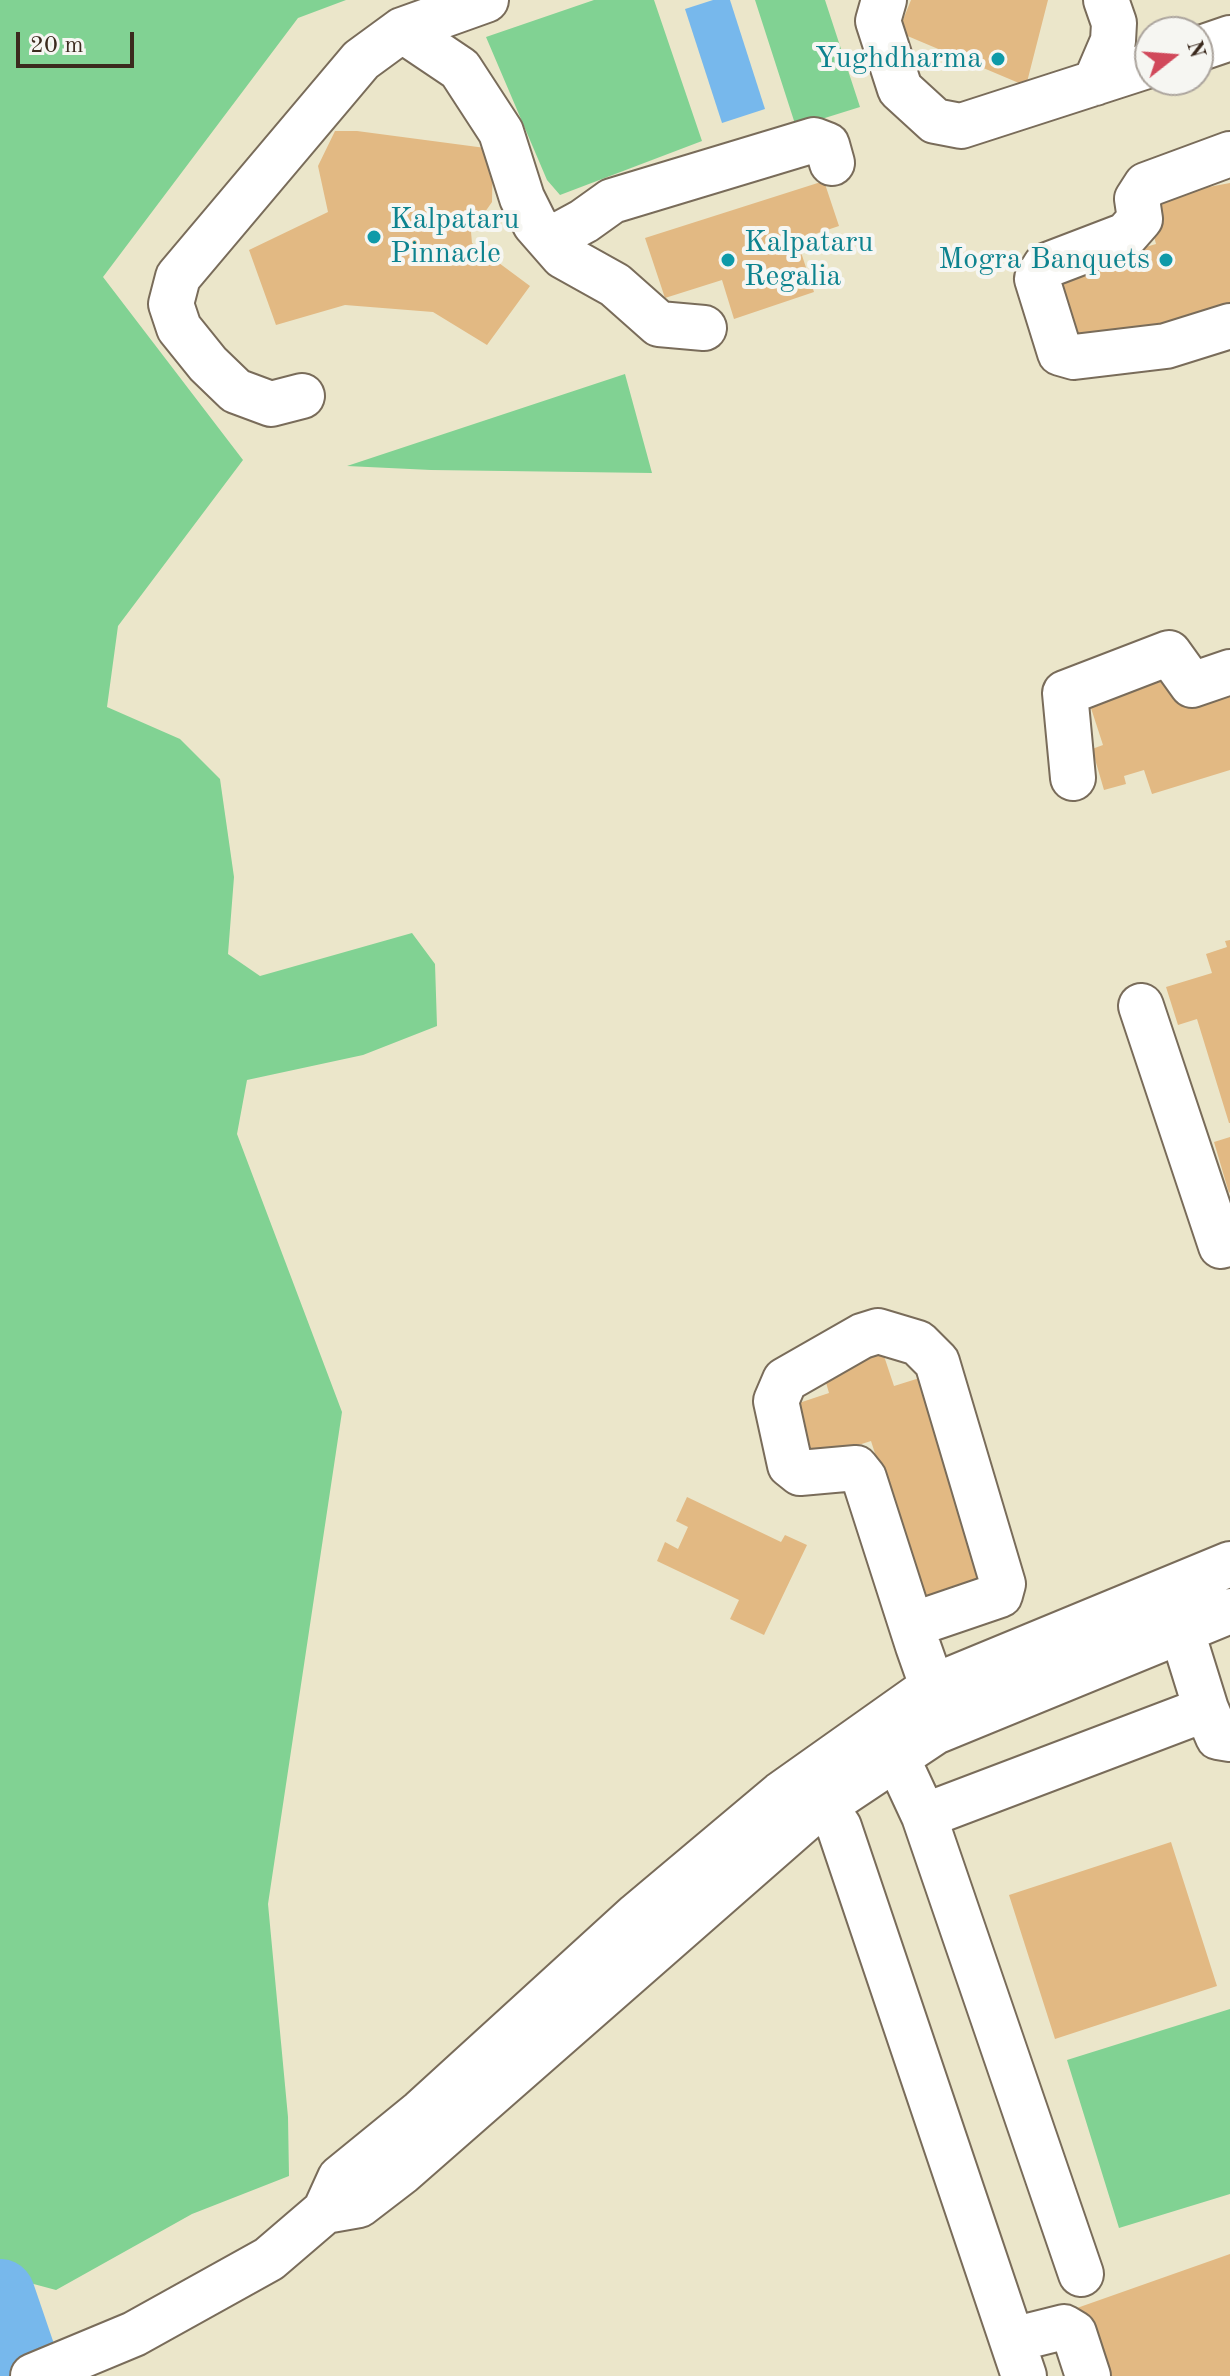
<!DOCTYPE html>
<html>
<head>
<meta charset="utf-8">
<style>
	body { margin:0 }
	#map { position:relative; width:1230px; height:2376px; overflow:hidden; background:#ebe6ca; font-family:"Old Standard TT",serif }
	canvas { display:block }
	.north { position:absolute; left:1134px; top:16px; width:80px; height:80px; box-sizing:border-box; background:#f6f6f2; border:2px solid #aba49d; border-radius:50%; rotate:73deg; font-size:22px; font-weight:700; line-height:32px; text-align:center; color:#3b2a1e }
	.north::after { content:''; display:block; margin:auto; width:28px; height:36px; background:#d1495b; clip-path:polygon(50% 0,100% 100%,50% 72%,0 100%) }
	.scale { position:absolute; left:16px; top:32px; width:118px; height:36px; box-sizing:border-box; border:4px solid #3b2a1e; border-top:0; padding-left:10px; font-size:24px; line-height:28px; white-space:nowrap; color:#3b2a1e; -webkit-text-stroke:6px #f6f6f2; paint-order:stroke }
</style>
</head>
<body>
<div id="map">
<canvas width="1230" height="2376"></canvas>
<div class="north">N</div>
<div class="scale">20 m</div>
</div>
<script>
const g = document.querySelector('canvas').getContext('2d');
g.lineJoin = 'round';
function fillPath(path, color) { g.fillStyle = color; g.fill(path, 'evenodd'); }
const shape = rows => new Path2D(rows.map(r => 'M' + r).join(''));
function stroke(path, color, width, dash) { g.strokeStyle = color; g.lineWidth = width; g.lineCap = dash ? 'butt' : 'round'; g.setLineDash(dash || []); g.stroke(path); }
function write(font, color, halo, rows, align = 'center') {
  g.font = font + ' "Old Standard TT",serif'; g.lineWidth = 8; g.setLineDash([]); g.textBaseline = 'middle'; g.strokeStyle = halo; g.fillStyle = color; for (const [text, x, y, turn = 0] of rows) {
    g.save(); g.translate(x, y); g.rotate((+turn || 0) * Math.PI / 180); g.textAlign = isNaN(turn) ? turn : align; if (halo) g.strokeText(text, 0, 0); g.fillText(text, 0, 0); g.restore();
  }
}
fillPath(shape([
	[0,0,346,0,298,18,103,277,243,460,118,626,107,707,180,739,220,779,234,877,228,954,260,976,412,933,435,964,437,1026,363,1055,247,1080,237,1134,342,1412,268,1904,288,2117,289,2176,192,2214,56,2290,0,2275],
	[594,0,654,0,702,141,560,195,547,180,486,37],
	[755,0,825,0,860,107,796,127],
	[625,374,652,473,431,470,347,466],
	[1230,2009,1230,2194,1119,2228,1067,2060]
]), '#81d293');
fillPath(shape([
	[713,0,730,0,765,109,722,123,685,9]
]), '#77b8ec');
stroke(shape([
	[0,2294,28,2376]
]), '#77b8ec', 70);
fillPath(shape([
	[911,0,1048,0,1026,86,898,32],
	[335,131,357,131,493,149,492,202,471,232,472,243,530,286,487,345,433,312,345,305,276,325,249,250,328,212,318,166],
	[824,181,839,226,797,240,814,292,734,319,722,280,665,298,645,238],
	[1230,183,1230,309,1077,349,1048,275,1156,244,1144,199],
	[1172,676,1230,685,1230,770,1152,794,1144,770,1124,776,1126,784,1104,790,1092,749,1103,745,1089,702],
	[1230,940,1230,1123,1229,1123,1197,1019,1178,1025,1166,987,1212,973,1206,954,1227,947,1225,941],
	[1230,1137,1230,1192,1229,1193,1214,1142],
	[883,1353,894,1386,926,1376,994,1590,926,1612,871,1441,808,1461,790,1406,829,1393,823,1372],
	[687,1497,781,1542,785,1535,807,1545,764,1635,730,1619,739,1600,657,1561,665,1542,678,1549,688,1527,676,1521],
	[1171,1842,1217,1986,1055,2039,1009,1895],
	[1230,2254,1230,2376,1100,2376,1077,2308]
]), '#e2b983');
const minor = shape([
	[884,0,878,21,900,89,935,121,961,126,1150,65],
	[402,30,460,69,501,132,522,198,535,224,563,256,615,285,659,324,704,328],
	[1198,49,1230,38],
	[1095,83,1113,41,1114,23,1106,0],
	[1230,154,1146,185,1137,199,1140,219,1126,235,1045,266,1037,279,1060,353,1074,357,1166,346,1230,326],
	[549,240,584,221,612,201,814,140,827,145,832,163],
	[302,396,271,404,236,391,208,364,179,328,171,304,178,277,361,60,402,30,486,0],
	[1073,778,1065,693,1169,653,1192,685,1230,672],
	[1141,1006,1221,1246,1230,1243],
	[1173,1603,1206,1709,1218,1737,1230,1739],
	[912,1625,1000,1595,1003,1584,937,1362,918,1343,878,1331,862,1336,785,1380,776,1401,790,1465,800,1473,856,1468,864,1478,918,1646,942,1714],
	[882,1732,897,1758,924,1816,1081,2274],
	[824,1806,839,1827,1024,2376],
	[924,1816,1206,1709],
	[325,2211,359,2205,402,2172,806,1818,935,1732,1230,1611],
	[1012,2340,1064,2327,1074,2333,1088,2376],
	[33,2376,134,2334,269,2259,325,2211,340,2178,421,2112,637,1915,781,1794,932,1687,1230,1564]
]);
stroke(minor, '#796c5a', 48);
stroke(minor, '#fff', 44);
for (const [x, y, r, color] of [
	[998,59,8,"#0f9aa8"],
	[374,237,8,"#0f9aa8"],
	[728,260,8,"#0f9aa8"],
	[1166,260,8,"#0f9aa8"]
]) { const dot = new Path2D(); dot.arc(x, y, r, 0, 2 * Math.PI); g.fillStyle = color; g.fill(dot); stroke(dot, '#f6f6f2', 3); }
write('30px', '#0d838f', '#f6f6f2', [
	["Yughdharma",982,59],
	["Kalpataru",390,220,"left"],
	["Pinnacle",390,254,"left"],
	["Kalpataru",744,243,"left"],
	["Regalia",744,277,"left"],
	["Mogra Banquets",1150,260]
], 'right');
</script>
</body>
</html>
